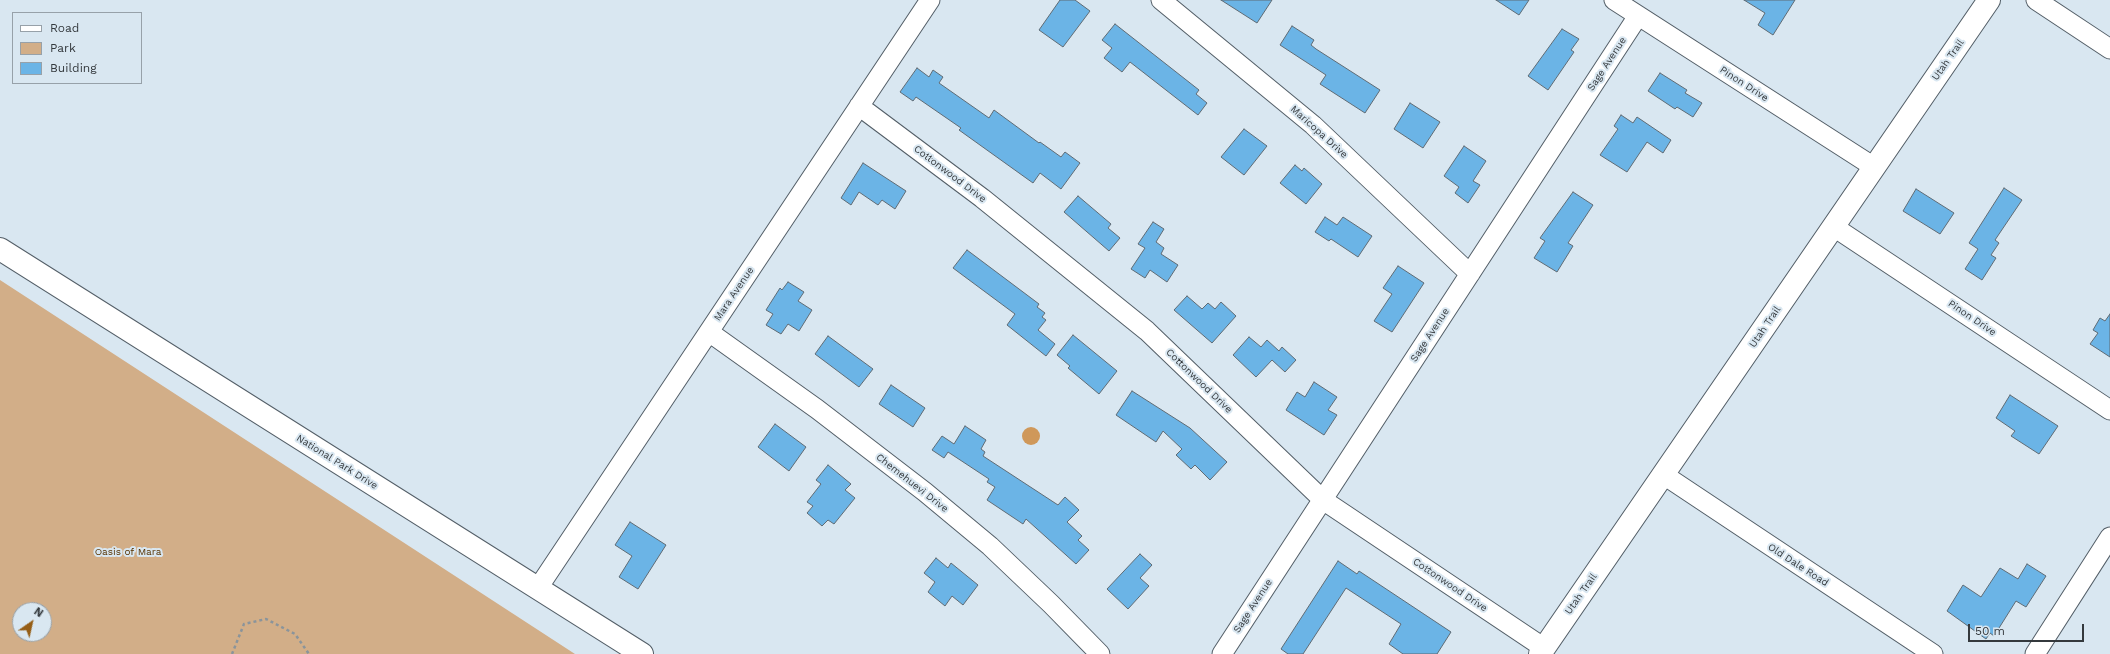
<!DOCTYPE html>
<html>
<head>
<meta charset="utf-8">
<style>
	body { margin:0 }
	#map { position:relative; width:2110px; height:654px; overflow:hidden; background:#d9e7f1; font-family:"Work Sans",sans-serif }
	canvas { display:block }
	.legend { position:absolute; left:12px; top:12px; width:130px; height:72px; box-sizing:border-box; background:#d9e7f1; border:1px solid #97a1a9; margin:0; padding:5px 7px; list-style:none; font-size:12px; color:#34393d }
	.legend li { display:flex; align-items:center; gap:8px; height:20px }
	.legend b { width:20px; border:1px solid #97a1a9 }
	.north { position:absolute; left:12px; top:602px; width:40px; height:40px; box-sizing:border-box; background:#d9e7f1; border:1px solid #97a1a9; border-radius:50%; rotate:34deg; font-size:11px; font-weight:700; line-height:16px; text-align:center; color:#34393d }
	.north::after { content:''; display:block; margin:auto; width:14px; height:18px; background:#955e16; clip-path:polygon(50% 0,100% 100%,50% 72%,0 100%) }
	.scale { position:absolute; left:1968px; top:624px; width:116px; height:18px; box-sizing:border-box; border:2px solid #34393d; border-top:0; padding-left:5px; font-size:12px; line-height:14px; white-space:nowrap; color:#34393d; -webkit-text-stroke:3px #d9e7f1; paint-order:stroke }
</style>
</head>
<body>
<div id="map">
<canvas width="2110" height="654"></canvas>
<ul class="legend">
<li><b style="height:5px;background:#fff"></b>Road</li>
<li><b style="height:11px;background:#d2ae88"></b>Park</li>
<li><b style="height:11px;background:#6bb4e6"></b>Building</li>
</ul>
<div class="north">N</div>
<div class="scale">50 m</div>
</div>
<script>
const g = document.querySelector('canvas').getContext('2d');
g.lineJoin = 'round';
function fillPath(path, color) { g.fillStyle = color; g.fill(path, 'evenodd'); }
const shape = rows => new Path2D(rows.map(r => 'M' + r).join(''));
function stroke(path, color, width, dash) { g.strokeStyle = color; g.lineWidth = width; g.lineCap = dash ? 'butt' : 'round'; g.setLineDash(dash || []); g.stroke(path); }
function write(font, color, halo, rows, align = 'center') {
  g.font = font + ' "Work Sans",sans-serif'; g.lineWidth = 4; g.setLineDash([]); g.textBaseline = 'middle'; g.strokeStyle = halo; g.fillStyle = color; for (const [text, x, y, turn = 0] of rows) {
    g.save(); g.translate(x, y); g.rotate((+turn || 0) * Math.PI / 180); g.textAlign = isNaN(turn) ? turn : align; if (halo) g.strokeText(text, 0, 0); g.fillText(text, 0, 0); g.restore();
  }
}
fillPath(shape([
	[0,280,575,654,0,654],
	[20,610,44,610,44,634,20,634]
]), '#d2ae88');
fillPath(shape([
	'1022 436a9 9 0 1 1 18 0a9 9 0 1 1-18 0Z'
]), '#cf985a');
const building = shape([
	[1060,0,1075,0,1090,11,1063,47,1039,30,1060,0],
	[1221,0,1272,0,1257,23,1221,0],
	[1496,0,1529,0,1519,15,1496,0],
	[1744,0,1795,0,1773,35,1758,25,1765,13,1744,0],
	[1115,24,1199,90,1196,94,1207,103,1198,115,1130,62,1122,72,1104,58,1112,48,1102,40,1115,24],
	[1292,26,1314,40,1311,45,1316,49,1380,90,1365,113,1320,84,1326,75,1280,45,1292,26],
	[1562,29,1579,39,1571,50,1574,52,1548,90,1528,76,1562,29],
	[917,68,929,77,933,70,943,77,939,83,989,118,994,110,1039,143,1040,142,1061,157,1065,152,1080,163,1061,189,1040,173,1033,183,959,130,961,128,916,97,913,101,900,92,917,68],
	[1660,73,1687,90,1685,93,1702,103,1693,117,1677,107,1675,109,1648,91,1660,73],
	[1410,103,1440,122,1423,148,1394,129,1410,103],
	[1621,115,1633,123,1637,117,1671,140,1663,153,1647,142,1627,172,1600,155,1618,129,1614,126,1621,115],
	[1244,129,1267,146,1244,175,1221,157,1244,129],
	[1464,146,1486,161,1473,181,1480,185,1468,203,1455,193,1459,187,1444,176,1464,146],
	[863,163,906,191,895,209,882,200,878,205,859,192,851,205,841,198,863,163],
	[1295,165,1302,171,1304,168,1322,184,1306,204,1280,183,1295,165],
	[2004,188,2022,200,1995,240,1999,243,1991,255,1996,258,1982,280,1965,269,1978,249,1969,243,2004,188],
	[1916,189,1954,213,1940,234,1903,211,1916,189],
	[1573,192,1593,205,1568,243,1573,246,1557,272,1534,258,1545,241,1540,238,1573,192],
	[1078,196,1111,224,1108,228,1120,238,1109,251,1064,212,1078,196],
	[1325,217,1337,225,1343,217,1372,236,1358,257,1331,239,1329,241,1315,232,1325,217],
	[1153,222,1164,229,1156,242,1164,248,1161,254,1178,265,1167,282,1150,270,1145,278,1131,269,1145,248,1138,244,1153,222],
	[967,250,1039,304,1037,307,1045,313,1042,317,1046,320,1038,330,1055,344,1046,356,1007,325,1015,314,953,268,967,250],
	[1398,266,1424,283,1392,332,1374,321,1392,294,1383,288,1398,266],
	[788,282,804,292,798,301,812,310,799,331,788,324,781,334,766,325,773,314,766,310,780,288,782,290,788,282],
	[1187,296,1202,309,1208,303,1215,309,1221,302,1236,316,1212,343,1174,310,1187,296],
	[2110,314,2110,357,2090,344,2098,333,2093,330,2100,318,2105,321,2110,314],
	[1073,335,1117,371,1099,394,1068,368,1070,366,1057,355,1073,335],
	[828,336,873,369,859,387,815,354,828,336],
	[1249,337,1261,347,1267,340,1279,351,1282,347,1296,360,1285,372,1272,360,1256,377,1233,355,1249,337],
	[1314,382,1337,397,1328,410,1337,415,1324,435,1286,410,1297,392,1305,397,1314,382],
	[891,385,925,408,913,427,879,404,891,385],
	[1132,391,1190,428,1227,462,1210,480,1195,465,1191,469,1176,455,1182,449,1163,431,1156,442,1116,415,1132,391],
	[2010,395,2058,426,2039,454,2011,436,2015,431,1996,418,2010,395],
	[775,424,806,447,789,471,758,447,775,424],
	[965,426,986,440,981,449,985,452,983,456,1058,505,1065,497,1079,510,1067,522,1082,536,1078,540,1089,550,1076,564,1026,519,1023,524,987,500,995,487,987,482,989,479,948,452,944,458,932,450,942,436,954,444,965,426],
	[828,465,851,484,845,490,855,498,834,524,828,520,822,526,807,513,813,506,807,502,821,484,816,480,828,465],
	[630,522,666,545,638,589,619,577,632,556,615,545,630,522],
	[1140,554,1152,565,1140,578,1149,586,1128,609,1107,589,1140,554],
	[936,558,948,568,951,563,978,585,963,605,952,596,945,606,928,592,935,582,924,573,936,558],
	[1338,561,1357,574,1359,571,1451,632,1437,654,1403,654,1389,644,1401,624,1346,588,1303,654,1288,654,1281,649,1338,561],
	[2027,564,2046,576,2026,607,2016,601,1994,636,1990,633,1986,639,1947,611,1963,585,1981,597,2000,568,2018,579,2027,564]
]);
fillPath(building, '#6bb4e6');
stroke(building, '#5f6b74', 1);
const street = shape([
	[1161,0,1313,125,1470,274],
	[1614,0,1874,167],
	[2036,0,2110,49],
	[859,106,982,198,1147,331,1323,500,1544,648],
	[1834,227,2110,410],
	[709,332,817,409,925,492,990,546,1051,604,1100,654],
	[1664,475,1933,654],
	[538,588,930,0],
	[1222,654,1638,16],
	[2035,654,2110,537]
]);
const secondary = shape([
	[0,249,642,654],
	[1540,654,1989,0]
]);
stroke(street, '#535e67', 21);
stroke(secondary, '#535e67', 24);
stroke(shape([
	[232,654,244,624,266,619,295,634,309,654]
]), '#8a949b', 2.5, [3, 3]);
stroke(street, '#fff', 19);
stroke(secondary, '#fff', 22);
write('10px', '#34393d', '#d9e7f1', [
	["Utah Trail",1948,60,-55],
	["Sage Avenue",1607,64,-57],
	["Pinon Drive",1744,84,33],
	["Maricopa Drive",1319,132,42],
	["Cottonwood Drive",950,174,37],
	["Mara Avenue",734,294,-56],
	["Pinon Drive",1972,318,34],
	["Utah Trail",1765,327,-56],
	["Sage Avenue",1430,335,-57],
	["Cottonwood Drive",1199,381,44],
	["National Park Drive",337,462,32],
	["Chemehuevi Drive",912,483,38],
	["Old Dale Road",1798,565,33],
	["Cottonwood Drive",1450,585,34],
	["Utah Trail",1581,594,-55],
	["Sage Avenue",1253,606,-57]
]);
write('10px', '#563200', '#d9e7f1', [
	["Oasis of Mara",128,552]
]);
</script>
</body>
</html>
